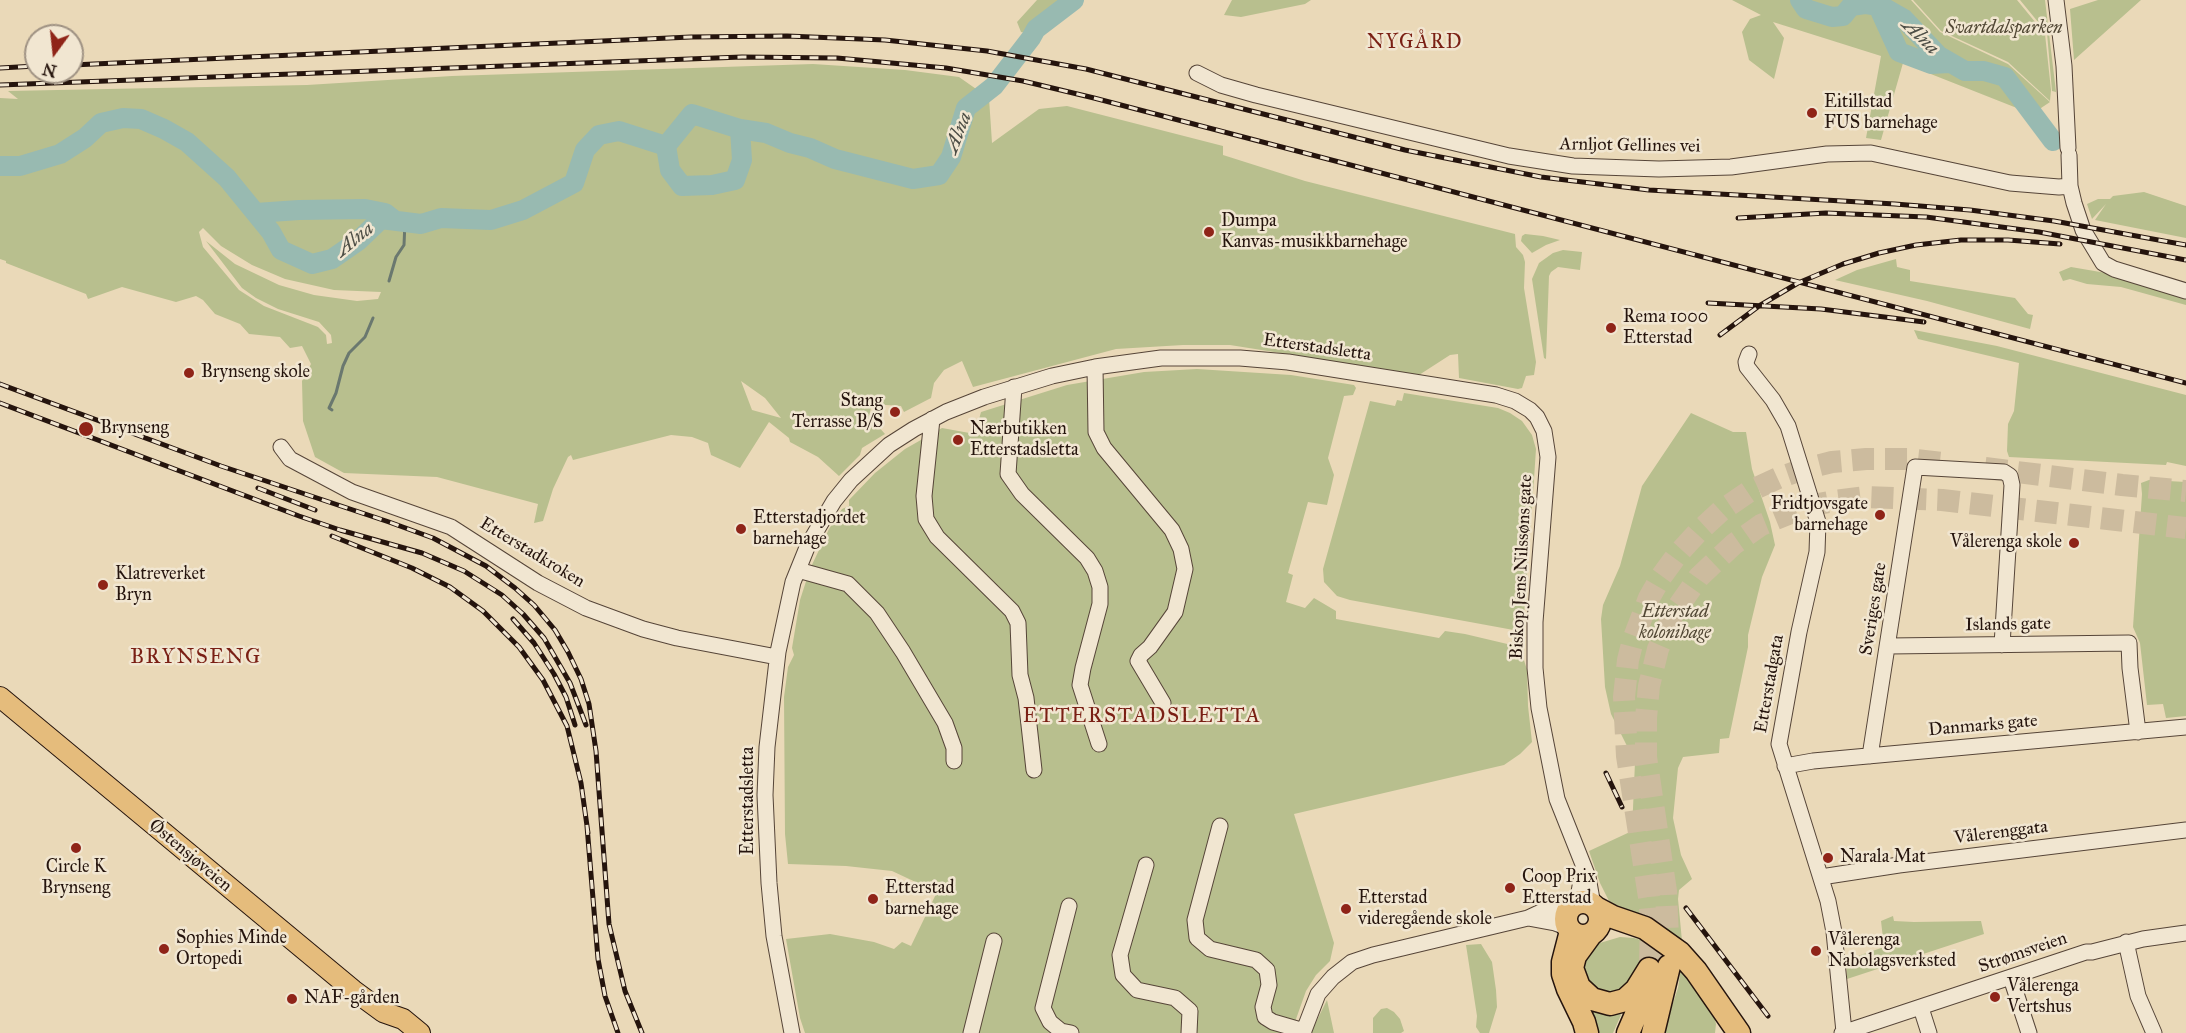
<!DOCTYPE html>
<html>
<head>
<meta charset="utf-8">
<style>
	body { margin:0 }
	#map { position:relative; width:2186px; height:1033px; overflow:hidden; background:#ead9b8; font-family:"IM FELL Great Primer",serif }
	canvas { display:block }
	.north { position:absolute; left:24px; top:24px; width:60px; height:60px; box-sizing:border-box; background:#f1e6d1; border:2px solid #9f9283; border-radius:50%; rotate:195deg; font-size:16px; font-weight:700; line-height:24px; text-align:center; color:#25140d }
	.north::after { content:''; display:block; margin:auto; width:21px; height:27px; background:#8f2418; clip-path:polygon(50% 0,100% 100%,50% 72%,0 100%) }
</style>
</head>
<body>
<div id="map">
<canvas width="2186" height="1033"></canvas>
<div class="north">N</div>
</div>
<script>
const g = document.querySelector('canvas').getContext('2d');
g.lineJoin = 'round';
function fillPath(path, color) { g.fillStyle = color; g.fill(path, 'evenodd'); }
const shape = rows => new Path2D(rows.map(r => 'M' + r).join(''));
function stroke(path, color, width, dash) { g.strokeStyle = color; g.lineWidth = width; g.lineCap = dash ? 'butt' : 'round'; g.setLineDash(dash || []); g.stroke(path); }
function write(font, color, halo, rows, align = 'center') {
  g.font = font + ' "IM FELL Great Primer",serif'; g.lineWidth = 5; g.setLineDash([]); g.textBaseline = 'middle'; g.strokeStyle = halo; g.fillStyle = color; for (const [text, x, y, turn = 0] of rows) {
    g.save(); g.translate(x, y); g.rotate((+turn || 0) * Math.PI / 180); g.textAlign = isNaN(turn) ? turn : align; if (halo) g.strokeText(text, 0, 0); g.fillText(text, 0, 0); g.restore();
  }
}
fillPath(shape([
	[1037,0,1073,0,1048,16,1031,34,1021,32,1017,22],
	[1232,0,1311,0,1305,4,1241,17,1224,15],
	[1732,0,1911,0,1940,32,2008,64,2050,102,2032,114,1903,63,1881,140,1866,138,1881,56,1773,22,1784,38,1774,79,1749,60,1742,32,1750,19,1761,15],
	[1913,0,2017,0,2045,34,2051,90,2050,101,2008,62,1941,31],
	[2020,0,2045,0,2056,92,2052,91,2047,33],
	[2098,0,2141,0,2074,60,2070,9],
	[813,64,905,70,959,77,989,98,992,143,1039,109,1067,106,1223,146,1223,155,1305,181,1515,234,1516,247,1523,255,1525,262,1524,288,1536,362,1534,375,1526,376,1522,388,1518,389,1459,378,1458,354,1450,355,1419,375,1230,345,1183,345,1116,349,973,387,962,361,944,370,934,383,931,398,904,412,901,406,872,404,869,416,885,434,862,448,860,455,839,476,818,457,790,442,789,438,769,422,740,468,711,455,708,443,692,437,671,435,573,460,571,455,568,457,553,489,543,521,534,523,538,504,437,477,344,473,315,457,303,421,302,381,311,364,302,346,290,348,280,337,249,334,240,324,215,314,203,300,196,296,176,302,122,287,88,299,86,294,6,263,6,261,0,259,0,98,18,99,8,91,307,85,452,76],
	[203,228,221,246,252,265,285,279,334,290,381,292,378,299,357,301,314,295,279,285,235,264,206,241,242,288,256,298,278,309,319,322,331,335,332,343,327,344,326,335,318,327,264,306,239,290,203,247,199,232],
	[741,381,765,398,781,418,752,410],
	[2144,192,2186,206,2186,238,2095,220,2106,204,2092,219,2087,204,2098,199,2110,199,2113,196],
	[1525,234,1543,236,1560,240,1546,245,1532,253,1521,241,1522,236],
	[1563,250,1582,252,1580,270,1558,267,1551,272,1549,276,1546,359,1544,358,1532,279,1539,263,1553,253],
	[1896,259,1897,267,1910,270,1910,281,2015,298,2028,314,2033,315,2030,329,1927,301,1835,280,1857,270],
	[2071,267,2106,273,2186,297,2186,305,2121,287,2087,284,2070,279,2063,281,2059,272],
	[1914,330,1997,346,2186,395,2186,466,2167,462,2166,465,2009,457,2007,451,2008,424,2014,411,2019,363,1918,339],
	[1197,369,1291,375,1354,385,1356,388,1353,395,1344,396,1328,458,1334,475,1327,505,1308,502,1288,573,1293,575,1286,602,1305,608,1314,598,1336,611,1336,619,1439,638,1445,631,1465,634,1520,647,1527,670,1528,706,1532,742,1520,754,1504,765,1294,814,1334,943,1330,961,1316,975,1306,991,1291,1033,805,1033,800,1018,786,939,830,934,874,942,894,949,902,942,911,946,937,892,892,871,846,866,788,864,785,834,784,697,788,667,794,655,792,648,800,600,810,569,829,529,842,509,849,506,849,500,875,473,905,449,942,428,975,434,981,412,1067,385,1144,372],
	[1404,393,1498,408,1510,413,1522,421,1532,435,1536,449,1534,479,1523,629,1519,631,1350,600,1337,596,1324,582,1323,569,1370,401,1395,406,1397,400,1402,401],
	[1691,413,1733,432,1746,432,1752,469,1770,522,1775,545,1762,577,1748,635,1748,647,1729,738,1720,739,1719,753,1683,757,1678,768,1673,818,1681,855,1692,879,1679,890,1678,899,1682,941,1609,901,1600,883,1589,851,1632,831,1635,762,1611,714,1605,687,1601,619,1603,605,1620,566,1642,486],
	[2149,480,2186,482,2186,716,2166,718,2163,704,2147,705,2140,643,2133,627,2142,494,2141,483],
	[1893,916,1894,921,1914,922,1981,921,1984,934,1847,979,1846,960,1884,947,1881,921],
	[1620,937,1634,938,1648,942,1672,956,1682,965,1697,984,1712,1008,1716,1024,1715,1033,1663,1033,1678,988,1681,968,1643,963,1636,981,1627,992,1619,997,1601,997,1588,991,1579,975,1581,956,1584,951,1593,945],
	[1481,944,1492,962,1496,990,1497,1007,1489,1033,1480,1033,1476,1027,1477,1016,1466,945],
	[1327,1000,1334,1033,1310,1033,1311,1032],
	[1589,1007,1618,1009,1621,1015,1613,1033,1593,1033],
	[1387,1008,1394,1012,1400,1019,1404,1031,1401,1033,1373,1033,1373,1018,1381,1009]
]), '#b8bf8e');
stroke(shape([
	[389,281,396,257,404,245,405,222],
	[332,410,329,408,336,393,343,366,349,353,365,337,373,318]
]), '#6a786f', 3);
stroke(shape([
	[1800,0,1806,9,1832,17,1843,16,1851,6,1865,4,1883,7,1904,19,1939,56,1965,71,1984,71,2005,77,2053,141],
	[1878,6,1899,52,1931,64,1949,63],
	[666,146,692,114,740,129],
	[0,166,20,166,60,154,85,138,101,123,123,118,141,119,164,129,187,142,227,178,271,232,281,250,312,264,332,259,358,241,381,219,421,224,441,218,491,220,523,210,574,183,585,150,599,135,619,131,666,146,670,170,682,186,712,185,735,180,742,160,740,129,766,133,790,143,810,148,835,159,913,179,939,175,951,157,966,108,994,86,1031,38,1036,29,1074,0],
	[256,213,299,210,365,209,385,213,394,220]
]), '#98bab1', 20);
stroke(shape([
	[1985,468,2122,485,2186,491],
	[1669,961,1666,891,1646,757,1646,718,1649,686,1658,649,1673,614,1699,577,1734,544,1761,525,1808,506,1834,501,1866,497,1942,500,2186,528],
	[1650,963,1651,919,1649,897,1627,756,1624,697,1628,660,1633,640,1649,598,1661,577,1677,555,1698,532,1722,510,1750,491,1778,478,1804,469,1832,462,1866,459,1908,459,1943,463]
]), '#ccbb9e', 22, [22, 11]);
const minor = shape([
	[2056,0,2064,66,2068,148],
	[1197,73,1221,85,1256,95,1509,156,1573,166,1659,169,1731,167,1827,154,1871,153,2010,183,2059,187,2070,186,2069,155],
	[2070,186,2074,203,2083,230,2103,263,2114,269,2186,291],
	[1749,354,1746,362,1747,367,1773,400,1788,426,1818,522,1817,552,1799,632,1779,744,1828,901,1834,932,1844,1032],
	[1095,367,1096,432,1104,448,1172,530,1181,549,1185,569,1175,612,1150,647,1141,655,1138,661,1163,703],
	[1014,387,1008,474,1022,494,1087,558,1095,571,1100,587,1100,604,1083,668,1080,685,1099,744],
	[932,419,924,496,926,519,937,537,1012,611,1018,623,1020,675,1026,698,1034,770],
	[281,447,290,459,352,492,451,527,538,583,586,608,643,629,677,638,777,657],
	[798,570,848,584,877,613,903,652,945,723,954,748,954,761],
	[1889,646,2129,643,2130,668,2138,732],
	[1870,756,1915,467,2004,472,2010,476,2012,485,2002,645],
	[1785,766,1813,761,2186,727],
	[1220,826,1195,920,1197,938,1210,949,1256,960,1267,970,1269,985,1263,1007,1265,1017,1273,1022,1304,1031],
	[1146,865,1120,955,1123,975,1137,990,1175,998,1190,1011,1189,1033],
	[1821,877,1899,865,2186,830],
	[1573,905,1579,892,1583,869],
	[1069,906,1043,1008,1050,1022,1061,1031,1071,1033],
	[1528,918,1555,923,1569,928],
	[2126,942,2138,996,2154,1033],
	[2011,978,2029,1033],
	[1921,1008,1929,1033],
	[792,1033,774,936,769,883,765,795,767,747,778,652,793,582,808,545,834,501,851,480,889,445,914,429,946,412,984,397,1052,376,1095,367,1161,358,1240,358,1288,362,1496,395,1515,401,1530,410,1537,417,1544,431,1548,457,1535,622,1535,668,1539,708,1557,799,1588,877,1593,905],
	[971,1033,994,941],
	[1303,1033,1318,994,1333,977,1352,962,1373,955,1528,918,1543,911,1569,909],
	[1842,1033,2086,952,2092,952,2143,939,2186,933]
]);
const major = shape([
	[0,697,353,990,383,1012,403,1019,420,1033]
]);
const highway = shape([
	'1566 919a17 17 0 1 1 34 0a17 17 0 1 1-34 0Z',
	[1596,908,1613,917,1645,928,1680,953,1696,971,1739,1033],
	[1571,931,1563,962,1563,974,1568,989,1584,1022,1587,1033],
	[1591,934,1575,956,1572,968,1579,987,1592,999,1610,1004,1625,1000,1636,990,1649,969],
	[1628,1033,1644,996,1647,980],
	[1653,1033,1669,966]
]);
stroke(minor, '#564538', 17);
stroke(major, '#25140d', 22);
stroke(highway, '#25140d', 25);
stroke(minor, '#f1e6d1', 15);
stroke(major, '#e5bc7c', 20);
stroke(highway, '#e5bc7c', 22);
const rail = shape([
	[72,65,691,37,787,36,885,40,987,51,1086,69,1405,150,1541,177,1649,190,1895,204,1970,210,2054,221,2186,245],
	[0,68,36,66],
	[0,85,742,57,837,58,946,68,1023,81,1094,98,2186,383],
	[1738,218,1826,213,1926,217,2039,232,2186,260],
	[1708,303,1821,309,1924,322],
	[1720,335,1759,306,1798,283,1843,264,1879,253,1916,245,1961,240,2008,240,2060,244],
	[0,384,221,466,389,522,433,538,486,566,515,588,534,605,555,630,568,652,581,679,589,704,596,751,609,924,625,991,642,1033],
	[0,403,299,516,340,530,422,553,464,571,502,595,523,614,544,638,570,683,586,725],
	[258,488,315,510],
	[332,536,412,568,450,587,483,611,519,647,543,680,567,726,581,783,588,833],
	[513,619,534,643,554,674,566,697,575,725],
	[1606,773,1622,807],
	[587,826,598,959,605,996,618,1033],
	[1686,908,1768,1016]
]);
stroke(rail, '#25140d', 5);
stroke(rail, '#f1e6d1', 3, [9]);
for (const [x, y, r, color] of [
	[1812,113,6,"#8f2418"],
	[1209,232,6,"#8f2418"],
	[1611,328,6,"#8f2418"],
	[189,373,6,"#8f2418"],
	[895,412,6,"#8f2418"],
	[86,429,8,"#8f2418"],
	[958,440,6,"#8f2418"],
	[1880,515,6,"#8f2418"],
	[741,529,6,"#8f2418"],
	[2074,543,6,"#8f2418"],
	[103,585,6,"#8f2418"],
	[76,848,6,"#8f2418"],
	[1828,858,6,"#8f2418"],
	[1510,888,6,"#8f2418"],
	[873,899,6,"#8f2418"],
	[1346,909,6,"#8f2418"],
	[164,949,6,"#8f2418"],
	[1816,951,6,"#8f2418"],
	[1995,997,6,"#8f2418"],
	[292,999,6,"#8f2418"]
]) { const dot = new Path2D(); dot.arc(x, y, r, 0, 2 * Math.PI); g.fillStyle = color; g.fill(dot); stroke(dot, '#f1e6d1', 2); }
write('italic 18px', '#514734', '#f1e6d1', [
	["Svartdalsparken",2004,29],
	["Etterstad",1675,613],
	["kolonihage",1675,634]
]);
write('18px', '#25140d', '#f1e6d1', [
	["Eitillstad",1824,103],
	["FUS barnehage",1824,124],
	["Dumpa",1221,222],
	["Kanvas-musikkbarnehage",1221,243],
	["Rema 1000",1623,318],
	["Etterstad",1623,339],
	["Brynseng skole",201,373],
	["Stang",883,402,"right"],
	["Terrasse B/S",883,423,"right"],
	["Brynseng",100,429],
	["Nærbutikken",970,430],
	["Etterstadsletta",970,451],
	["Fridtjovsgate",1868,505,"right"],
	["barnehage",1868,526,"right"],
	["Etterstadjordet",753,519],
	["barnehage",753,540],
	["Vålerenga skole",2062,543,"right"],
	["Klatreverket",115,575],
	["Bryn",115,596],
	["Narala Mat",1840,858],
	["Circle K",76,868,"center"],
	["Brynseng",76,889,"center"],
	["Coop Prix",1522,878],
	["Etterstad",1522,899],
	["Etterstad",885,889],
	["barnehage",885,910],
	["Etterstad",1358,899],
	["videregående skole",1358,920],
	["Sophies Minde",176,939],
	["Ortopedi",176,960],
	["Vålerenga",1828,941],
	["Nabolagsverksted",1828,962],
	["Vålerenga",2007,987],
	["Vertshus",2007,1008],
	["NAF-gården",304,999]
], 'left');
write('18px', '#25140d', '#f1e6d1', [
	["Arnljot Gellines vei",1630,146,1],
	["Etterstadsletta",1317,348,8],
	["Etterstadkroken",532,553,31],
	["Biskop Jens Nilssøns gate",1522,567,-87],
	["Sveriges gate",1874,609,-81],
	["Islands gate",2008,625,-1],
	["Etterstadgata",1770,684,-80],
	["Danmarks gate",1983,726,-5],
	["Etterstadsletta",749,801,-90],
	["Vålerenggata",2001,833,-7],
	["Østensjøveien",190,856,40],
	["Strømsveien",2023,953,-19]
]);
write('italic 20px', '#4d4e46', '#f1e6d1', [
	["Alna",1920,37,44],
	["Alna",959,133,-69],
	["Alna",355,240,-39]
]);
g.letterSpacing = '1.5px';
write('20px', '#7a1f14', '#f1e6d1', [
	["NYGÅRD",1415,43]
]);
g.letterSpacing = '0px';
g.letterSpacing = '1.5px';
write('21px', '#7a1f14', '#f1e6d1', [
	["BRYNSENG",196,658],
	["ETTERSTADSLETTA",1142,717]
]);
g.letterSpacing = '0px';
</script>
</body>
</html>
